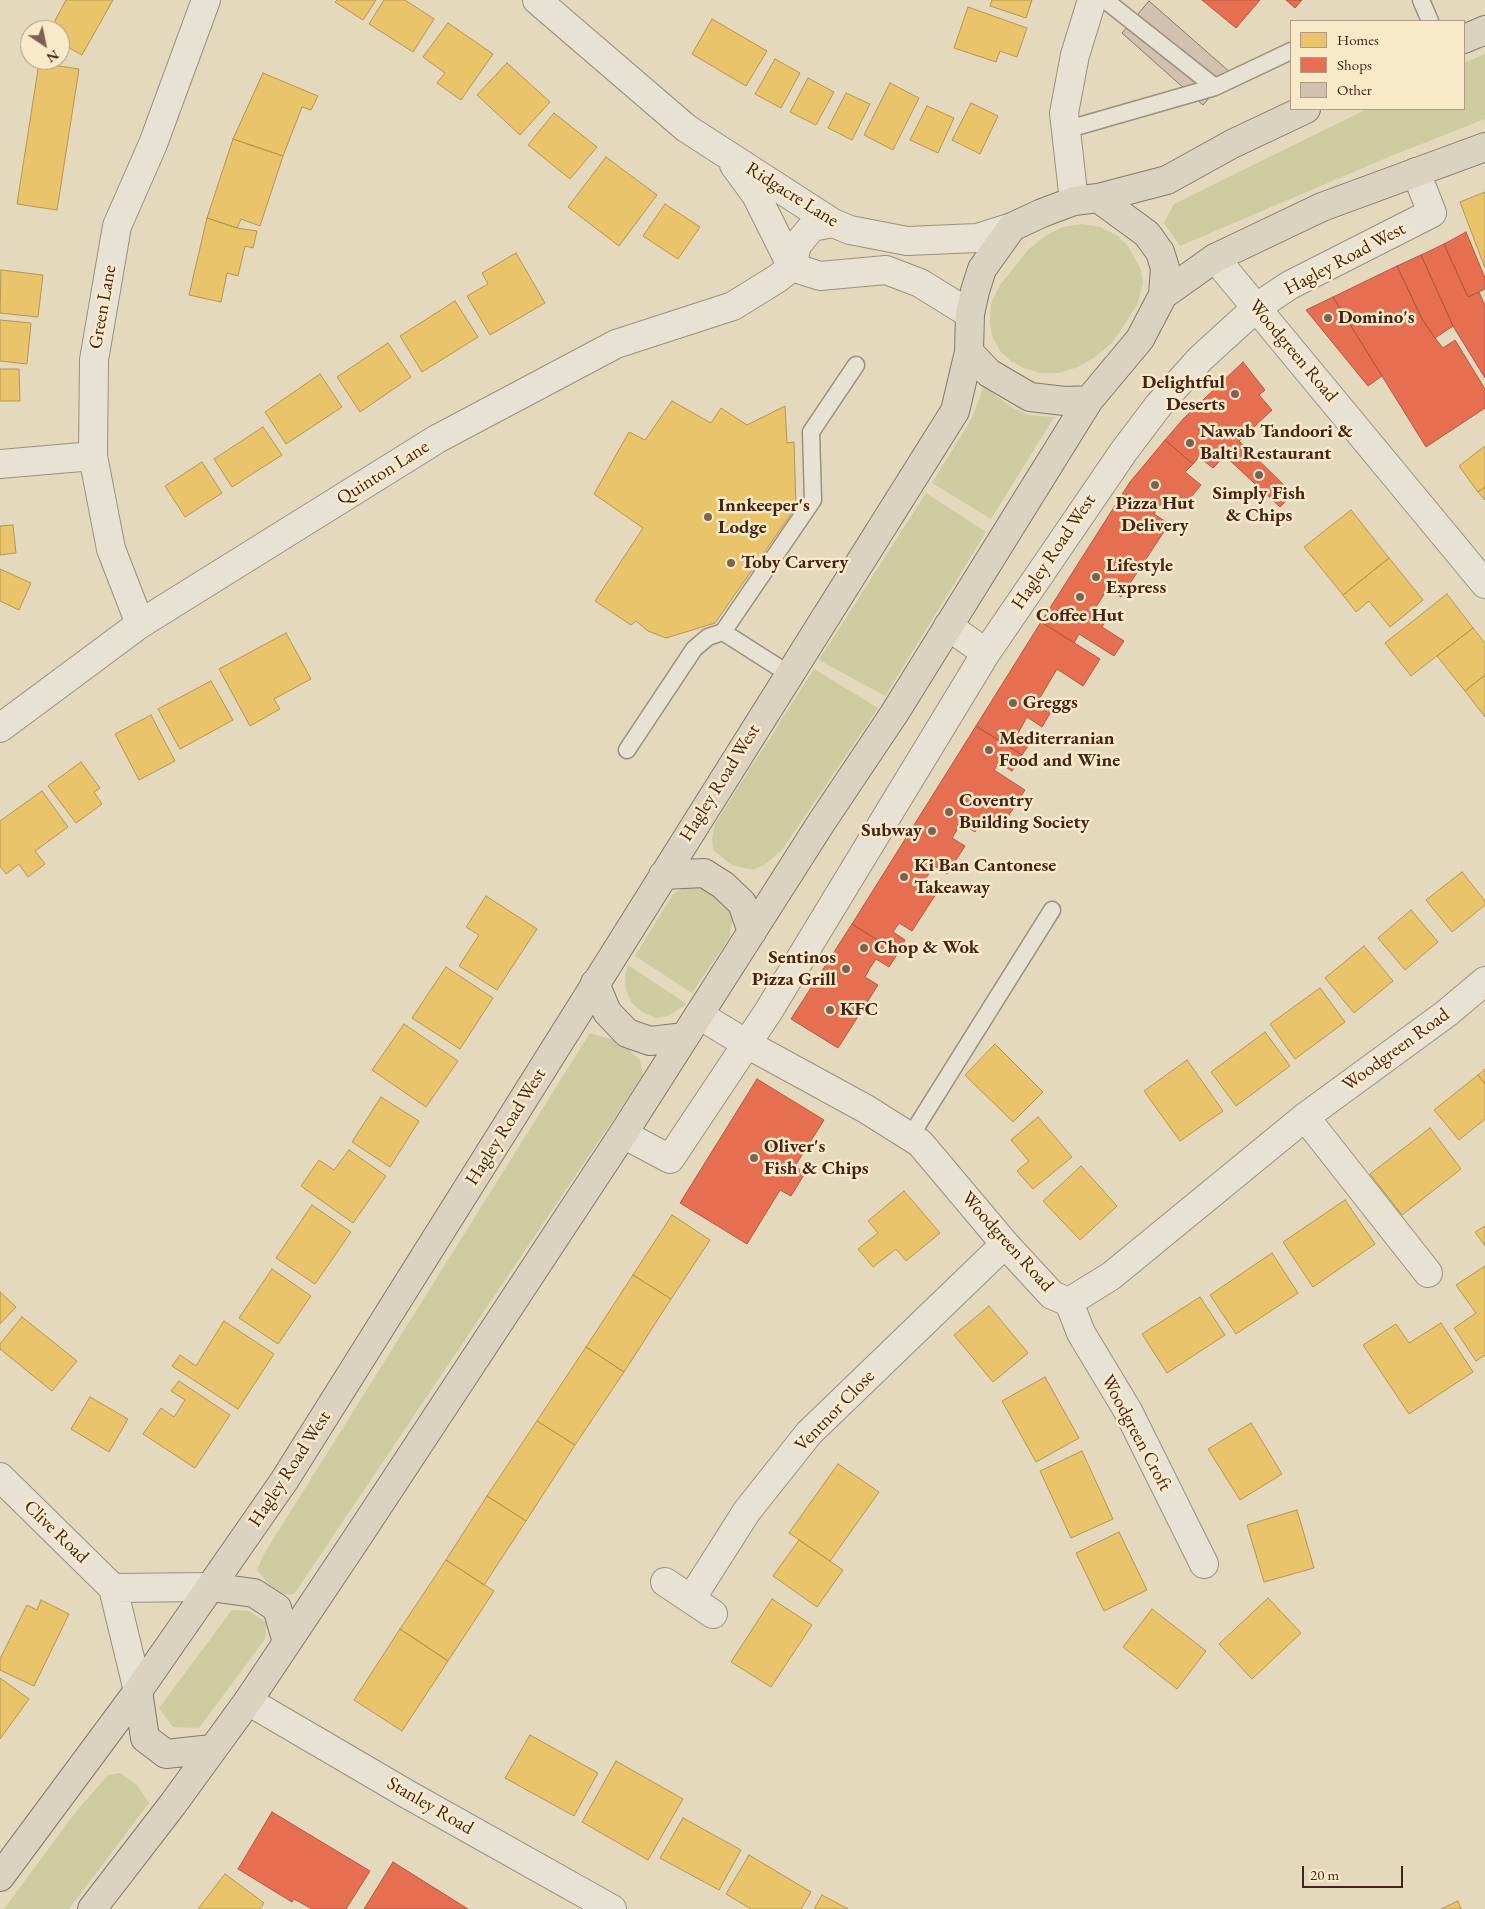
<!DOCTYPE html>
<html>
<head>
<meta charset="utf-8">
<style>
	body { margin:0 }
	#map { position:relative; width:1485px; height:1909px; overflow:hidden; background:#e4d8bd; font-family:"EB Garamond",serif }
	canvas { display:block }
	.legend { position:absolute; left:1290px; top:20px; width:175px; height:90px; box-sizing:border-box; background:#f8eac9; border:1px solid #b09a82; margin:0; padding:6px 9px; list-style:none; font-size:15px; color:#452317 }
	.legend li { display:flex; align-items:center; gap:10px; height:25px }
	.legend b { width:25px; border:1px solid #b09a82 }
	.north { position:absolute; left:20px; top:20px; width:50px; height:50px; box-sizing:border-box; background:#f8eac9; border:1px solid #b09a82; border-radius:50%; rotate:146deg; font-size:14px; font-weight:700; line-height:20px; text-align:center; color:#452317 }
	.north::after { content:''; display:block; margin:auto; width:18px; height:22px; background:#7d6251; clip-path:polygon(50% 0,100% 100%,50% 72%,0 100%) }
	.scale { position:absolute; left:1302px; top:1866px; width:101px; height:22px; box-sizing:border-box; border:2px solid #452317; border-top:0; padding-left:6px; font-size:15px; line-height:18px; white-space:nowrap; color:#452317; -webkit-text-stroke:4px #f8eac9; paint-order:stroke }
</style>
</head>
<body>
<div id="map">
<canvas width="1485" height="1909"></canvas>
<ul class="legend">
<li><b style="height:14px;background:#e9c46a"></b>Homes</li>
<li><b style="height:14px;background:#e76f51"></b>Shops</li>
<li><b style="height:14px;background:#d2c1af"></b>Other</li>
</ul>
<div class="north">N</div>
<div class="scale">20 m</div>
</div>
<script>
const g = document.querySelector('canvas').getContext('2d');
g.lineJoin = 'round';
function fillPath(path, color) { g.fillStyle = color; g.fill(path, 'evenodd'); }
const shape = rows => new Path2D(rows.map(r => 'M' + r).join(''));
function stroke(path, color, width, dash) { g.strokeStyle = color; g.lineWidth = width; g.lineCap = dash ? 'butt' : 'round'; g.setLineDash(dash || []); g.stroke(path); }
function write(font, color, halo, rows, align = 'center') {
  g.font = font + ' "EB Garamond",serif'; g.lineWidth = 5; g.setLineDash([]); g.textBaseline = 'middle'; g.strokeStyle = halo; g.fillStyle = color; for (const [text, x, y, turn = 0] of rows) {
    g.save(); g.translate(x, y); g.rotate((+turn || 0) * Math.PI / 180); g.textAlign = isNaN(turn) ? turn : align; if (halo) g.strokeText(text, 0, 0); g.fillText(text, 0, 0); g.restore();
  }
}
fillPath(shape([
	[1485,54,1485,119,1391,156,1180,246,1164,223,1174,204,1367,109,1464,109,1464,63],
	[1082,224,1100,227,1118,236,1128,246,1141,270,1143,283,1137,305,1112,343,1095,357,1078,367,1058,373,1040,373,1024,368,1011,361,1001,352,993,338,990,323,991,303,1000,285,1028,250,1045,236,1063,227],
	[984,386,1011,407,1029,415,1054,417,991,519,932,483,972,418],
	[926,493,986,532,885,696,819,660],
	[814,669,878,708,782,850,764,865,753,870,732,865,713,850,712,838,715,824],
	[699,883,731,909,733,918,729,938,692,993,635,956,673,894,684,887],
	[628,965,687,1004,668,1016,656,1018,642,1012,632,1003,626,990,625,978],
	[590,1033,621,1042,640,1060,643,1075,294,1594,277,1595,257,1570,264,1554],
	[232,1610,249,1611,267,1623,265,1639,199,1728,173,1727,159,1708],
	[120,1773,137,1785,149,1803,69,1909,4,1909,75,1813,108,1775]
]), '#cecba0');
const homes = shape([
	[66,0,113,0,82,55,60,43,60,30,50,30,66,0],
	[337,0,376,0,363,20,335,2,337,0],
	[384,0,405,0,434,19,413,52,369,24,384,0],
	[992,0,1032,0,1026,18,990,6,992,0],
	[968,7,1027,28,1017,57,1000,51,996,62,954,48,968,7],
	[712,19,767,51,746,86,692,54,712,19],
	[448,23,493,54,461,100,437,83,445,73,423,57,448,23],
	[775,59,800,73,781,108,755,94,775,59],
	[39,63,79,69,57,210,17,204,39,63],
	[507,63,550,102,520,135,477,95,507,63],
	[263,73,318,96,311,110,302,107,283,156,233,139,263,73],
	[808,78,834,92,816,125,790,112,808,78],
	[890,83,919,98,893,150,864,135,890,83],
	[846,93,870,104,852,140,828,128,846,93],
	[971,103,998,116,980,154,952,140,971,103],
	[927,106,954,118,938,153,910,140,927,106],
	[554,113,597,147,570,179,528,145,554,113],
	[233,139,283,156,260,226,241,219,237,228,207,218,233,139],
	[606,157,657,195,619,246,568,207,606,157],
	[1485,192,1485,268,1460,202,1485,192],
	[665,204,700,227,678,259,643,236,665,204],
	[207,218,237,228,257,231,253,248,245,246,238,276,227,273,221,302,189,295,207,218],
	[516,253,545,303,490,335,467,296,488,284,482,273,516,253],
	[1,270,43,275,38,317,0,313,1,270],
	[455,301,478,337,422,372,400,336,455,301],
	[0,320,31,323,27,364,0,361,0,320],
	[388,343,411,377,360,412,337,377,388,343],
	[0,369,19,369,20,401,0,401,0,369],
	[320,374,342,407,286,444,265,412,320,374],
	[672,401,711,423,721,408,747,425,785,406,787,443,794,442,796,507,715,623,666,638,648,631,636,621,631,625,595,601,643,528,594,494,629,432,645,440,672,401],
	[263,427,282,455,232,487,214,459,263,427],
	[1485,446,1485,487,1478,492,1459,466,1485,446],
	[202,462,222,493,185,517,165,486,202,462],
	[1485,487,1485,500,1478,492,1485,487],
	[1351,510,1389,558,1343,595,1304,547,1351,510],
	[13,525,16,553,0,555,0,526,13,525],
	[1389,558,1423,600,1390,627,1369,601,1356,612,1343,595,1389,558],
	[0,569,31,583,19,610,0,601,0,569],
	[1447,594,1473,628,1411,676,1385,643,1447,594],
	[1473,628,1485,643,1485,675,1465,691,1437,656,1473,628],
	[286,633,311,679,274,699,280,709,250,726,219,669,286,633],
	[1485,675,1485,717,1465,691,1485,675],
	[211,681,233,720,180,749,158,709,211,681],
	[151,715,175,761,139,780,115,734,151,715],
	[81,762,100,788,94,792,102,804,76,823,48,786,81,762],
	[42,791,68,827,35,851,45,864,28,877,19,864,6,874,0,866,0,821,42,791],
	[1462,872,1485,901,1485,905,1452,932,1426,900,1462,872],
	[486,896,537,929,497,990,459,966,479,935,466,927,486,896],
	[1411,910,1438,942,1405,970,1378,938,1411,910],
	[1364,946,1393,981,1354,1013,1325,978,1364,946],
	[446,967,493,998,460,1049,412,1018,446,967],
	[1320,988,1345,1022,1295,1059,1270,1024,1320,988],
	[404,1024,458,1061,426,1107,372,1070,404,1024],
	[1265,1032,1290,1066,1236,1106,1211,1072,1265,1032],
	[995,1044,1043,1092,1013,1122,965,1075,995,1044],
	[1187,1060,1223,1111,1180,1141,1144,1091,1187,1060],
	[1485,1069,1485,1084,1478,1075,1485,1069],
	[1478,1075,1485,1084,1485,1119,1459,1140,1434,1110,1478,1075],
	[381,1097,419,1121,390,1167,352,1142,381,1097],
	[1038,1117,1072,1157,1033,1189,1017,1171,1029,1161,1011,1140,1038,1117],
	[1430,1128,1461,1169,1402,1215,1370,1174,1430,1128],
	[349,1150,386,1176,353,1223,301,1186,319,1160,334,1170,349,1150],
	[1081,1166,1117,1206,1080,1240,1043,1201,1081,1166],
	[904,1191,940,1233,906,1261,896,1249,873,1267,858,1249,878,1233,868,1221,904,1191],
	[1345,1200,1375,1244,1313,1287,1283,1242,1345,1200],
	[312,1205,351,1232,315,1284,276,1258,312,1205],
	[672,1215,710,1240,671,1299,633,1275,672,1215],
	[1485,1226,1485,1246,1475,1232,1485,1226],
	[1272,1253,1298,1293,1236,1334,1210,1295,1272,1253],
	[1485,1266,1485,1355,1476,1361,1454,1328,1476,1313,1456,1285,1485,1266],
	[272,1269,311,1296,278,1344,239,1318,272,1269],
	[633,1275,671,1299,624,1372,586,1347,633,1275],
	[0,1292,16,1307,0,1324,0,1292],
	[1200,1297,1225,1335,1167,1373,1142,1334,1200,1297],
	[989,1306,1028,1353,993,1382,954,1335,989,1306],
	[22,1317,77,1361,52,1391,0,1349,0,1344,22,1317],
	[224,1321,274,1354,238,1409,172,1366,180,1355,196,1366,224,1321],
	[1441,1323,1473,1372,1409,1414,1363,1345,1396,1324,1409,1343,1441,1323],
	[586,1347,624,1372,575,1445,537,1421,586,1347],
	[1045,1377,1079,1438,1036,1462,1002,1401,1045,1377],
	[179,1381,230,1415,195,1468,143,1434,161,1408,174,1417,185,1400,171,1391,179,1381],
	[90,1397,128,1419,109,1452,71,1429,90,1397],
	[537,1421,575,1445,526,1521,487,1496,537,1421],
	[1251,1423,1282,1474,1240,1500,1208,1449,1251,1423],
	[1082,1451,1113,1519,1071,1538,1040,1471,1082,1451],
	[838,1464,879,1492,830,1561,789,1533,838,1464],
	[487,1496,526,1521,484,1585,446,1560,487,1496],
	[1297,1510,1314,1568,1264,1582,1247,1525,1297,1510],
	[1119,1532,1147,1590,1104,1611,1076,1553,1119,1532],
	[799,1540,843,1570,817,1607,773,1576,799,1540],
	[446,1560,494,1591,448,1661,400,1629,446,1560],
	[1268,1598,1301,1633,1252,1679,1219,1644,1268,1598],
	[772,1599,812,1625,771,1687,731,1662,772,1599],
	[41,1600,69,1614,34,1686,0,1670,0,1659,27,1605,37,1610,41,1600],
	[1152,1609,1206,1651,1177,1689,1123,1647,1152,1609],
	[400,1629,448,1661,402,1731,354,1700,400,1629],
	[0,1678,29,1699,0,1739,0,1678],
	[530,1735,598,1773,574,1816,505,1778,530,1735],
	[616,1761,683,1799,648,1860,582,1822,616,1761],
	[683,1818,741,1850,719,1890,660,1858,683,1818],
	[749,1855,811,1892,801,1909,751,1909,726,1894,749,1855],
	[225,1874,264,1903,260,1909,198,1909,225,1874],
	[822,1895,848,1909,814,1909,822,1895],
	[1458,1901,1461,1909,1441,1909,1458,1901]
]);
fillPath(homes, '#e9c46a');
stroke(homes, '#b89451', 1);
const shops = shape([
	[1202,0,1260,0,1236,28,1202,0],
	[1286,0,1302,0,1295,8,1286,0],
	[1466,232,1485,278,1485,289,1468,297,1444,244,1466,232],
	[1444,244,1468,297,1479,292,1485,306,1485,378,1453,326,1421,255,1444,244],
	[1421,255,1453,326,1435,338,1422,319,1397,266,1421,255],
	[1397,266,1422,319,1435,338,1443,348,1455,340,1485,389,1485,408,1426,447,1333,297,1397,266],
	[1333,297,1382,376,1368,386,1306,310,1333,297],
	[1243,362,1265,390,1259,395,1272,410,1239,441,1293,494,1280,507,1225,456,1213,468,1199,457,1193,464,1165,440,1184,418,1243,362],
	[1165,440,1193,464,1185,472,1201,485,1181,509,1165,498,1154,514,1169,524,1121,597,1108,588,1096,607,1109,616,1102,627,1124,641,1114,656,1079,634,1074,643,1041,622,1130,482,1165,440],
	[1041,622,1100,659,1083,686,1057,669,1038,701,1052,710,1042,727,1027,717,1017,735,1030,743,1022,755,976,726,1041,622],
	[976,726,1022,755,1012,771,999,763,994,770,1025,790,1000,829,984,818,975,832,961,823,952,838,965,846,947,874,934,866,928,875,922,885,936,894,912,931,899,923,893,932,905,940,898,953,852,924,976,726],
	[852,924,898,953,889,967,876,959,870,968,865,977,878,985,838,1048,791,1019,852,924],
	[757,1079,824,1120,795,1166,805,1173,791,1196,780,1190,747,1244,680,1203,757,1079],
	[272,1812,370,1871,346,1909,312,1909,294,1899,292,1902,238,1869,272,1812],
	[393,1862,468,1909,364,1909,393,1862]
]);
fillPath(shops, '#e76f51');
stroke(shops, '#b65840', 1);
const building = shape([
	[1149,1,1231,73,1203,105,1122,33,1149,1]
]);
fillPath(building, '#d2c1af');
stroke(building, '#84786a', 1);
const service = shape([
	[1105,0,1215,87],
	[1421,0,1430,21],
	[1065,130,1215,87,1291,51],
	[723,632,813,500,811,432,856,365],
	[627,750,694,649,708,637,723,632,789,674],
	[910,1137,1052,910]
]);
const minor = shape([
	[1074,201,1064,113,1075,55,1092,0],
	[1215,258,1485,584],
	[0,464,93,456],
	[140,624,111,549,93,456,94,360,117,226,153,144,206,0],
	[948,626,986,653],
	[0,728,140,624,437,439,616,344,733,306,778,278,792,267],
	[699,1015,747,1044,866,1109,920,1143,1005,1244,1052,1295,1069,1302,1111,1276,1305,1117,1447,1013,1485,981],
	[1305,1117,1428,1273],
	[623,1134,670,1159,768,1012,986,653,1124,451,1158,406,1200,359,1257,307,1290,285,1432,213,1416,172],
	[1069,1302,1081,1333,1128,1411,1204,1564],
	[0,1477,113,1588,138,1691],
	[665,1582,713,1614],
	[113,1588,210,1587],
	[691,1599,747,1511,809,1433,1005,1244],
	[248,1701,407,1794,612,1909]
]);
const tertiary = shape([
	[537,0,686,128,833,223,850,230,907,241,977,238,1012,227],
	[734,165,756,195,792,267,820,276,886,270,920,283,970,314],
	[792,267,797,245,812,227,833,223]
]);
const trunk = shape([
	[1464,39,1485,30],
	[1163,295,1215,258,1322,207,1485,147],
	[969,352,989,373,1030,397,1065,401,1089,400],
	[663,875,704,873,723,885,742,903,752,932],
	[595,983,607,1012,627,1033,650,1041,685,1037],
	[210,1587,254,1593,277,1608,287,1642],
	[138,1691,145,1738,166,1754,212,1749],
	[0,1877,138,1691,284,1481,955,411,969,352,970,314,975,291,982,269,1012,227,1042,213,1074,201,1098,198,1167,180,1232,144,1306,109],
	[92,1909,173,1804,248,1701,357,1538,623,1134,821,823,894,714,1089,400,1140,339,1163,295,1165,268,1160,252,1147,234,1098,198]
]);
stroke(service, '#9b907f', 19);
stroke(minor, '#9b907f', 30);
stroke(tertiary, '#9b907f', 30);
stroke(trunk, '#84786a', 30);
stroke(service, '#e8e2d4', 16);
stroke(minor, '#e8e2d4', 28);
stroke(tertiary, '#e8e2d4', 28);
stroke(trunk, '#dcd2c0', 28);
for (const [x, y, r, color] of [
	[1328,318,5,"#7d6251"],
	[1235,394,5,"#7d6251"],
	[1190,443,5,"#7d6251"],
	[1259,475,5,"#7d6251"],
	[1155,485,5,"#7d6251"],
	[708,517,5,"#7d6251"],
	[731,563,5,"#7d6251"],
	[1096,577,5,"#7d6251"],
	[1080,597,5,"#7d6251"],
	[1013,703,5,"#7d6251"],
	[989,750,5,"#7d6251"],
	[949,812,5,"#7d6251"],
	[932,831,5,"#7d6251"],
	[904,877,5,"#7d6251"],
	[864,948,5,"#7d6251"],
	[846,969,5,"#7d6251"],
	[830,1010,5,"#7d6251"],
	[754,1158,5,"#7d6251"]
]) { const dot = new Path2D(); dot.arc(x, y, r, 0, 2 * Math.PI); g.fillStyle = color; g.fill(dot); stroke(dot, '#f8eac9', 2); }
write('19px', '#452317', '#f8eac9', [
	["Ridgacre Lane",792,195,32],
	["Hagley Road West",1345,259,-28],
	["Green Lane",103,307,-80],
	["Woodgreen Road",1293,351,50],
	["Quinton Lane",383,473,-32],
	["Hagley Road West",1054,552,-56],
	["Hagley Road West",720,783,-58],
	["Woodgreen Road",1396,1050,-36],
	["Hagley Road West",506,1127,-58],
	["Woodgreen Road",1007,1242,48],
	["Ventnor Close",835,1411,-46],
	["Woodgreen Croft",1136,1433,62],
	["Hagley Road West",290,1469,-57],
	["Clive Road",56,1532,44],
	["Stanley Road",430,1806,30]
]);
write('bold 19px', '#452317', '#f8eac9', [
	["Domino's",1338,318],
	["Delightful",1225,383,"right"],
	["Deserts",1225,405,"right"],
	["Nawab Tandoori &",1200,432],
	["Balti Restaurant",1200,454],
	["Simply Fish",1259,494,"center"],
	["& Chips",1259,516,"center"],
	["Pizza Hut",1155,504,"center"],
	["Delivery",1155,526,"center"],
	["Innkeeper's",718,506],
	["Lodge",718,528],
	["Toby Carvery",741,563],
	["Lifestyle",1106,566],
	["Express",1106,588],
	["Coffee Hut",1080,616,"center"],
	["Greggs",1023,703],
	["Mediterranian",999,739],
	["Food and Wine",999,761],
	["Coventry",959,801],
	["Building Society",959,823],
	["Subway",922,831,"right"],
	["Ki Ban Cantonese",914,866],
	["Takeaway",914,888],
	["Chop & Wok",874,948],
	["Sentinos",836,958,"right"],
	["Pizza Grill",836,980,"right"],
	["KFC",840,1010],
	["Oliver's",764,1147],
	["Fish & Chips",764,1169]
], 'left');
</script>
</body>
</html>
